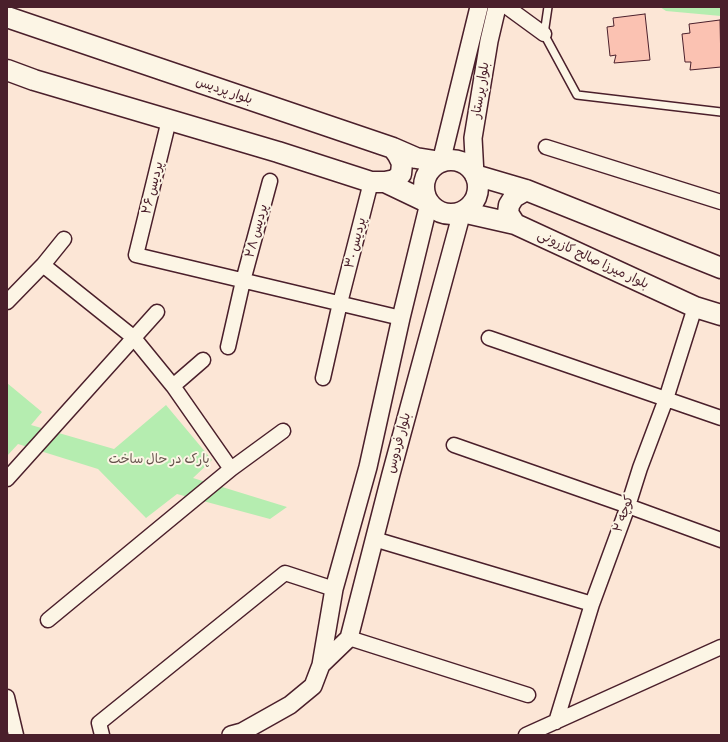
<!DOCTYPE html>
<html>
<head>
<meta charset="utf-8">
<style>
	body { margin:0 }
	#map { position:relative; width:728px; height:742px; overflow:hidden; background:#fce6d6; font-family:Itim,sans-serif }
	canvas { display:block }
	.frame { position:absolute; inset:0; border:8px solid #4a1f2b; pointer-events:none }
</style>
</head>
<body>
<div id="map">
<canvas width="728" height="742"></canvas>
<div class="frame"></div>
</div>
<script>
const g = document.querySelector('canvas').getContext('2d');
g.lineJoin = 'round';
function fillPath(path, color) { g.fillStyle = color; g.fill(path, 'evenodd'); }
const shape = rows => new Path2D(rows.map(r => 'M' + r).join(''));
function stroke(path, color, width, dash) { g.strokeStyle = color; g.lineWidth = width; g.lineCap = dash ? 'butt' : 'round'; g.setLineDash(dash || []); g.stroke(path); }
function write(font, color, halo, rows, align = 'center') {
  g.font = font + ' Itim,"Playpen Sans Arabic",sans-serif'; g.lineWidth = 4; g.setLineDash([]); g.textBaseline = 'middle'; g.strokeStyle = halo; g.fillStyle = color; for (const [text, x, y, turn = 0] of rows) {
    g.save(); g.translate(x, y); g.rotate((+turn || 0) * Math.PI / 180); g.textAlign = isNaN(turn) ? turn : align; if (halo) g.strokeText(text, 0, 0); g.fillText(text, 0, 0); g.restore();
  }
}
fillPath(shape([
	[660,7,721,7,721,16,666,11],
	[7,383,42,412,31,425,114,449,166,405,212,460,193,478,287,507,270,519,177,494,146,518,98,469,18,444,7,456]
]), '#b5edb0');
const building = shape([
	[645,14,650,60,614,63,616,55,610,56,607,27,614,26,613,18,645,14],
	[720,20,721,67,690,70,691,62,685,62,682,34,690,33,689,24,720,20]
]);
fillPath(building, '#fbc2b2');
stroke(building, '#4a1f2b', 1);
const service = shape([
	[548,7,544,34,577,95,721,112]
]);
const minor = shape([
	[507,7,544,34],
	[169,120,136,255,401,318],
	[546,147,721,202],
	[43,265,133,337,173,386,231,469],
	[7,302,43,265,64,239],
	[489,338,721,418],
	[228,347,243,281,270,181],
	[323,378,340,303,371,182],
	[173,386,203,360],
	[454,445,628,506,721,540],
	[7,479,157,312],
	[374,539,592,604],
	[48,620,231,469,283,431],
	[349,638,528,695],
	[7,697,16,735],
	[556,722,592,604,628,506,640,468,666,399,695,307],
	[102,735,99,723,285,573,334,589],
	[526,735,721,647]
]);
const tertiary = shape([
	[441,162,479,7],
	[475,175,473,138,489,41,497,7],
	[321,665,349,638,391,474,462,212],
	[231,735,242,732,290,705,313,686,321,665,334,589,368,467,401,318,429,203]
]);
const secondary = shape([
	[7,17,393,148,416,158,441,162],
	[7,70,34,80,278,152,371,182,385,182,429,203],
	'424 187a27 27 0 1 1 54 0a27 27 0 1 1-54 0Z',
	[475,175,526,190,721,268],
	[385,182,395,180,401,174,402,163,398,155,393,148],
	[462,212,515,224,695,307,721,315],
	[515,224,508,213,509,205,514,197,526,190]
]);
stroke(service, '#4a1f2b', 10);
stroke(minor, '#4a1f2b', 17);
stroke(tertiary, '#4a1f2b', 20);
stroke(secondary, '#4a1f2b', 23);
stroke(service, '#fcf5e5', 7);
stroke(minor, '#fcf5e5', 14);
stroke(tertiary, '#fcf5e5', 17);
stroke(secondary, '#fcf5e5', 20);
write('13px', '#4a1f2b', '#fcf5e5', [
	["بلوار پرستار",481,90,-81],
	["بلوار پردیس",224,91,19],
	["پردیس ۲۶",153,188,-76],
	["پردیس ۲۸",257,231,-75],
	["پردیس ۳۰",356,243,-76],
	["بلوار میرزا صالح کازرونی",593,260,25],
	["بلوار فردوس",399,443,-75],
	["کوچه ۲",624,514,-71]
]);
write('13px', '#65524c', '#fcf5e5', [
	["پارک در حال ساخت",159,460]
]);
</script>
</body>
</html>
